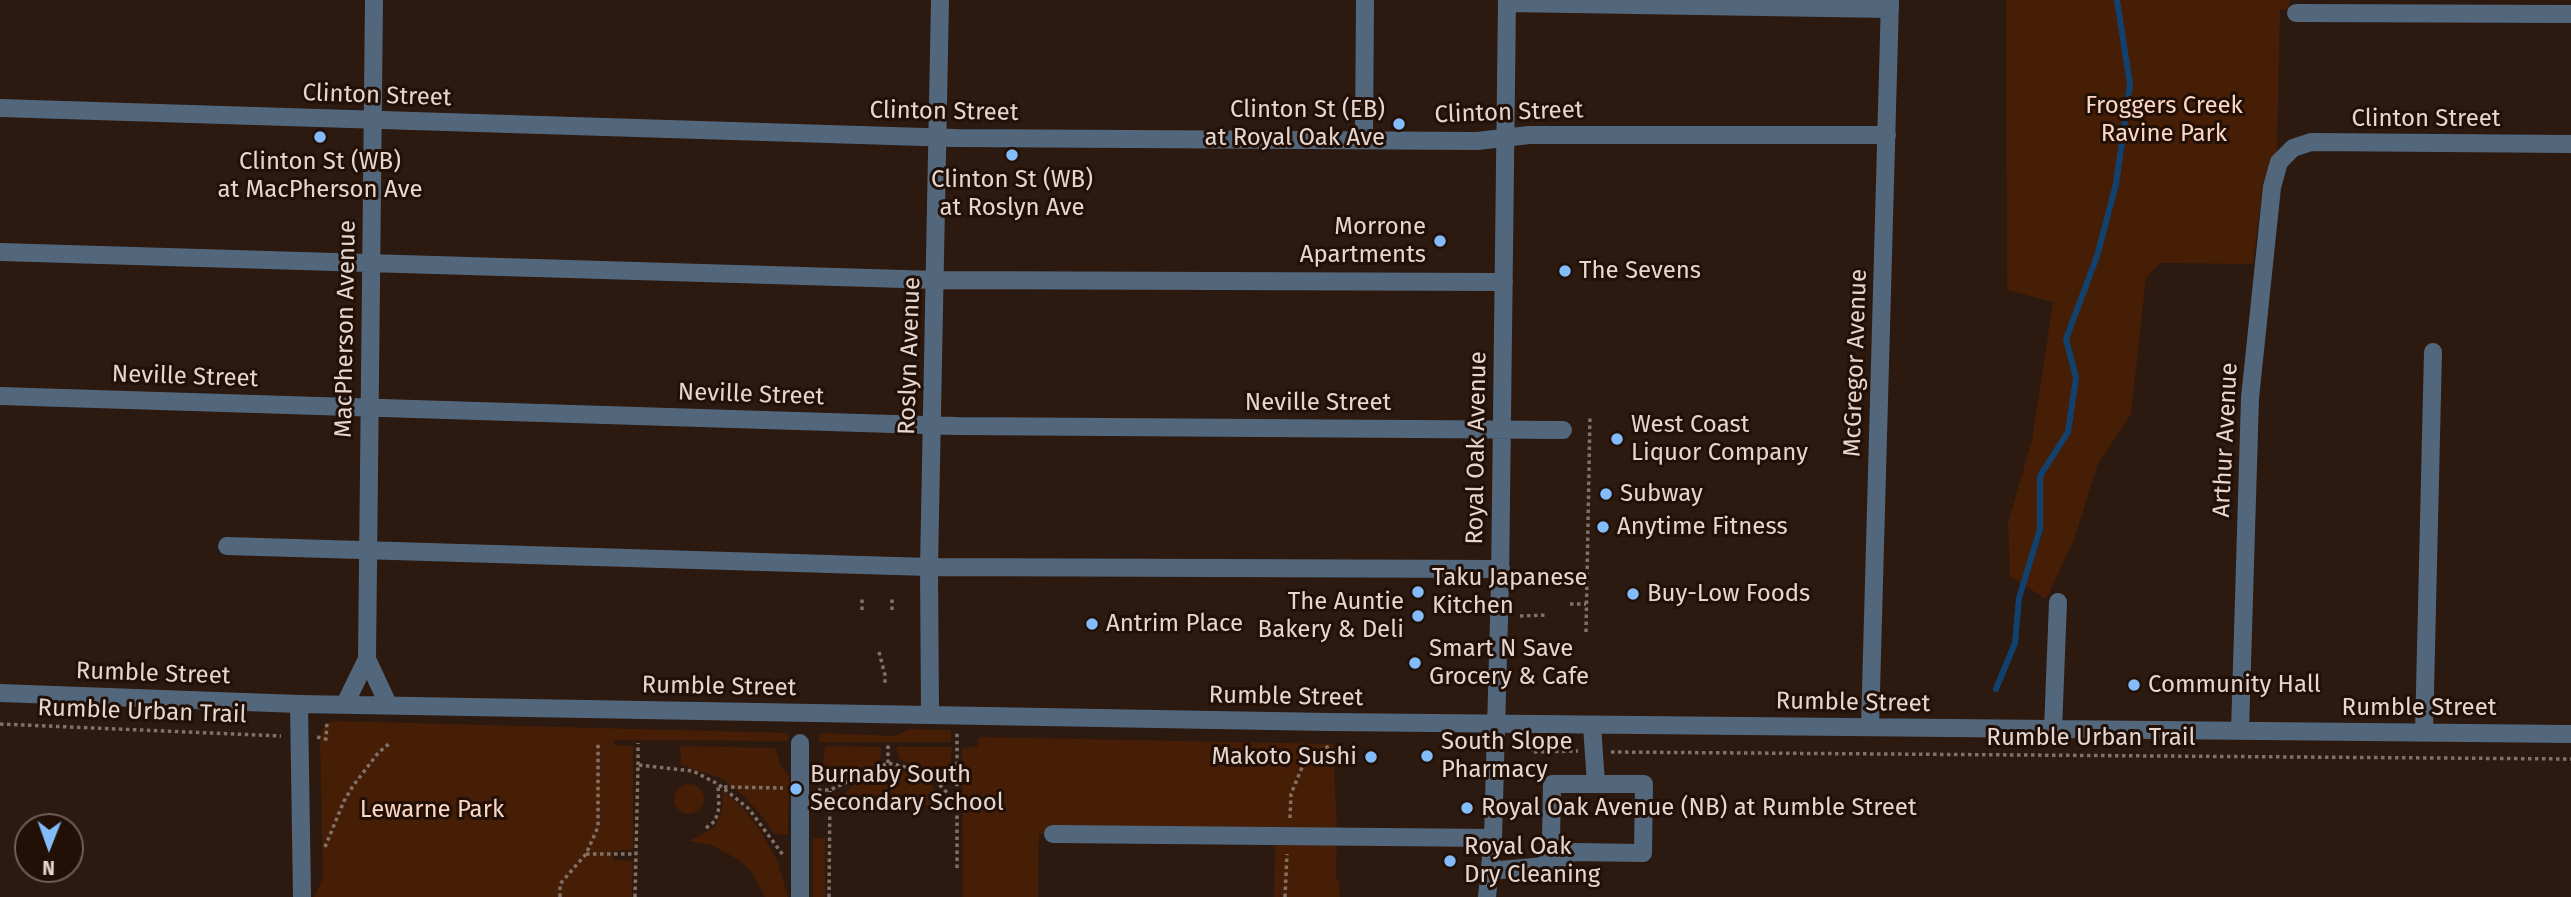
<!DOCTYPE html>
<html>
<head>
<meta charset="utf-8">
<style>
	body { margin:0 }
	#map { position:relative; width:2571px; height:897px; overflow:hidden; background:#2c190f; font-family:"Fira Sans",sans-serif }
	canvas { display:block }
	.north { position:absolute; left:14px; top:813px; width:70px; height:70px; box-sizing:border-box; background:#221007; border:2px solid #705f57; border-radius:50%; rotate:181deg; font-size:19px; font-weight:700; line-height:28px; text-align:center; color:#e4d6d0 }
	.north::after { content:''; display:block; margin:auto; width:24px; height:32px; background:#82bcfa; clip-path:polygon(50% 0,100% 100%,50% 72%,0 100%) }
</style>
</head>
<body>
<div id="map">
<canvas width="2571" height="897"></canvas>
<div class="north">N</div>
</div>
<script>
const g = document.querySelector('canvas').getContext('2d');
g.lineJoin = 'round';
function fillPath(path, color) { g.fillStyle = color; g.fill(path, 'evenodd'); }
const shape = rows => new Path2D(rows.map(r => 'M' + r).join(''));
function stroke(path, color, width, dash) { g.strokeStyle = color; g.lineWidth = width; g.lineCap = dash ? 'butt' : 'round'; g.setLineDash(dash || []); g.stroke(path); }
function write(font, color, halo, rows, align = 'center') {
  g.font = font + ' "Fira Sans",sans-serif'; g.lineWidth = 6; g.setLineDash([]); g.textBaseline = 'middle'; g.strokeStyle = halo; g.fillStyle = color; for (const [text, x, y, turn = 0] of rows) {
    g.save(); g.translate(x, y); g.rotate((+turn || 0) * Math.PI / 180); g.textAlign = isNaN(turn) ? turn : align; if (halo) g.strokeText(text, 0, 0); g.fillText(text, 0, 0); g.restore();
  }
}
fillPath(shape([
	[2006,0,2290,0,2289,9,2280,10,2277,150,2263,183,2253,264,2160,263,2146,278,2131,414,2097,466,2074,540,2046,599,2010,576,2008,523,2032,440,2053,302,2007,290],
	[334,721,788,733,788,741,614,740,614,745,633,746,633,849,613,851,613,860,633,861,632,897,314,897,323,878,320,737,324,726],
	[909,729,951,730,951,742,819,742,820,733,895,736],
	[979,737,1333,744,1337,830,1336,880,1339,881,1340,897,1274,897,1275,836,1039,834,1038,897,963,897,962,749,978,746],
	[680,746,776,748,781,766,789,776,788,835,774,834,765,820,744,796,723,779,681,765],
	[825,746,881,747,881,757,875,764,843,782,821,784],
	[896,747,952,747,950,770,942,775,929,773,899,759],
	[887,771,907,772,927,781,950,805,926,805,925,801,900,796,899,804,892,800,888,804,888,796,882,796,862,800,861,805,841,805,844,794,860,779,875,773],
	'674 799a15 15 0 1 1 30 0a15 15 0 1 1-30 0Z',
	[723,791,742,807,760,830,777,859,788,897,765,897,751,871,739,860,711,845,689,841,715,827,722,811],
	[813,838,825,838,825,897,813,897]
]), '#461e06');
stroke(shape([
	[1996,689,2015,643,2019,598,2040,529,2040,476,2068,432,2076,378,2066,339,2097,256,2116,184,2130,84,2117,0]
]), '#11426f', 6);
stroke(shape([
	[1570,604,1586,604],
	[862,610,862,597],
	[892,610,892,597],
	[1520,616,1548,615],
	[1586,632,1590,415],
	[879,652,885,675,885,686],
	[0,724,281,736],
	[317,737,326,739,327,722],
	[1531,741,1531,752,1578,751],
	[1611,752,2571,759],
	[888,763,888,744],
	[638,765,638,743],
	[724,787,783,788],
	[818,790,830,790,888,763,914,769,935,780,957,803,957,731],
	[1290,818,1291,794,1303,765,1318,751,1330,746],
	[706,828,715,821,719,808,718,784],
	[325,847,344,801,353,786,378,753,391,742],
	[586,854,636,854],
	[957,868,957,803],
	[560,897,560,884,586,854,598,827,598,742],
	[635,897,638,765,693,771,718,784,749,809,783,855],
	[829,897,830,791],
	[1285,897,1287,854]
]), '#817169', 3.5, [3.5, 3.5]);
stroke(shape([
	[374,0,367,659,388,704],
	[1507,3,1890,9],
	[2296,13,2571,14],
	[0,108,955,138,1477,141,1529,135,1887,135],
	[1364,139,1365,0],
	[0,252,937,280,1504,282],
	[0,396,956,426,1563,430],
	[227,546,929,567,1501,569],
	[0,693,299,704,1329,722,2571,734],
	[299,704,302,897],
	[345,704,367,659],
	[930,714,929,567,940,0],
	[1592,726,1596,783],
	[1870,727,1890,0],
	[2053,730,2058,602],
	[2240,731,2250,398,2272,187,2279,162,2293,148,2311,142,2571,144],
	[2424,733,2433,352],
	[800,743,800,897],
	[1053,834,1493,838],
	[1489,871,1545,866,1574,852,1643,853,1644,784,1552,784,1551,840,1545,866],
	[1487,897,1493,838,1500,583,1507,0]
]), '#53677c', 18);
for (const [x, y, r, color] of [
	[1399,124,7,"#82bcfa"],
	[320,137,7,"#82bcfa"],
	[1012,155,7,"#82bcfa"],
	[1440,241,7,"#82bcfa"],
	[1565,271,7,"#82bcfa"],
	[1617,439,7,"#82bcfa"],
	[1606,494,7,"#82bcfa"],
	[1603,527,7,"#82bcfa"],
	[1418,592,7,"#82bcfa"],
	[1633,594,7,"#82bcfa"],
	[1418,616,7,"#82bcfa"],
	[1092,624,7,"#82bcfa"],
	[1415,663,7,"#82bcfa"],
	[2134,685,7,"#82bcfa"],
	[1427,756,7,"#82bcfa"],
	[1371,757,7,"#82bcfa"],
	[796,789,7,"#82bcfa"],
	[1467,808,7,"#82bcfa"],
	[1450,861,7,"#82bcfa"]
]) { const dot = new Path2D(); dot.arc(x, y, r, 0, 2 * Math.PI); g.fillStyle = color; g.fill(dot); stroke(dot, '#221007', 2.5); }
write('24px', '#e4d6d0', '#221007', [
	["Clinton Street",377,96,2],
	["Clinton Street",944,112,1],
	["Clinton Street",1509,113,-2],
	["Clinton Street",2426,119],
	["MacPherson Avenue",346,329,-89],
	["Roslyn Avenue",910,356,-88],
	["McGregor Avenue",1856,363,-88],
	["Neville Street",185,377,2],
	["Neville Street",751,395,2],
	["Neville Street",1318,403],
	["Arthur Avenue",2226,440,-87],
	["Royal Oak Avenue",1477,448,-89],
	["Rumble Street",153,674,2],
	["Rumble Street",719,687,1],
	["Rumble Street",1286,697,1],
	["Rumble Street",1853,703,1],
	["Rumble Street",2419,708],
	["Rumble Urban Trail",142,712,2],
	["Rumble Urban Trail",2091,738]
]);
write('24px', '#fcd6c4', '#221007', [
	["Froggers Creek",2164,106],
	["Ravine Park",2164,134],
	["Lewarne Park",432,810]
]);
write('24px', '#e4d6d0', '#221007', [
	["Clinton St (EB)",1385,110,"right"],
	["at Royal Oak Ave",1385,138,"right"],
	["Clinton St (WB)",320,162,"center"],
	["at MacPherson Ave",320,190,"center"],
	["Clinton St (WB)",1012,180,"center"],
	["at Roslyn Ave",1012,208,"center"],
	["Morrone",1426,227,"right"],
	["Apartments",1426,255,"right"],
	["The Sevens",1579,271],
	["West Coast",1631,425],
	["Liquor Company",1631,453],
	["Subway",1620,494],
	["Anytime Fitness",1617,527],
	["Taku Japanese",1432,578],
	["Kitchen",1432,606],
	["Buy-Low Foods",1647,594],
	["The Auntie",1404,602,"right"],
	["Bakery & Deli",1404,630,"right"],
	["Antrim Place",1106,624],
	["Smart N Save",1429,649],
	["Grocery & Cafe",1429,677],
	["Community Hall",2148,685],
	["South Slope",1441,742],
	["Pharmacy",1441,770],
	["Makoto Sushi",1357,757,"right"],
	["Burnaby South",810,775],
	["Secondary School",810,803],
	["Royal Oak Avenue (NB) at Rumble Street",1481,808],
	["Royal Oak",1464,847],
	["Dry Cleaning",1464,875]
], 'left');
</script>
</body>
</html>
